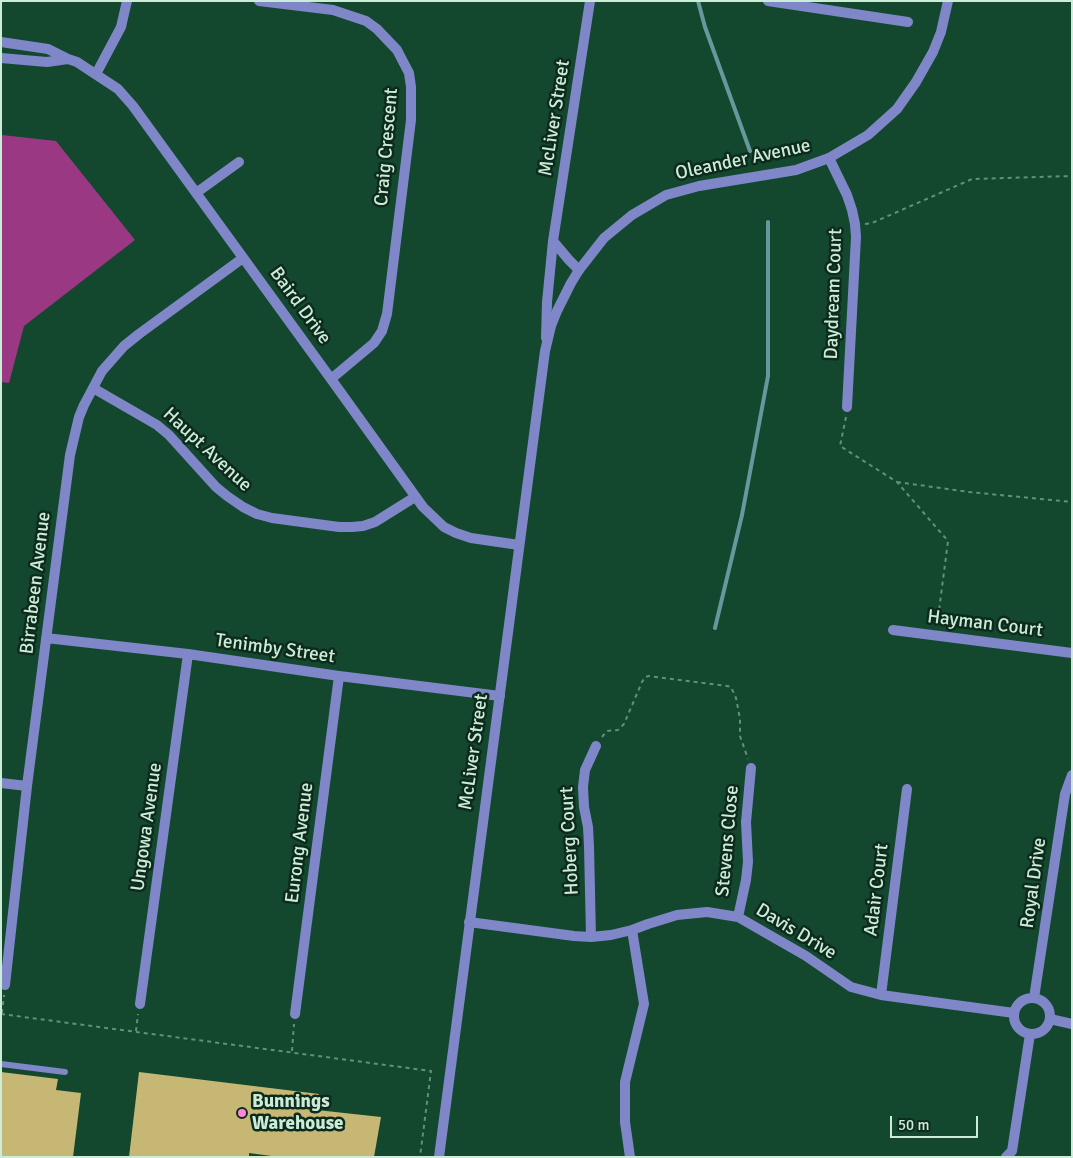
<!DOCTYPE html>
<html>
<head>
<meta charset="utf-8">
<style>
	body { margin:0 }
	#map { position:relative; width:1073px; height:1158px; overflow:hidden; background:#13482e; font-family:Signika,sans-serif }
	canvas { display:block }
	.frame { position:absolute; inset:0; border:2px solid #cbedd8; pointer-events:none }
	.scale { position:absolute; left:890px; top:1116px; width:88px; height:22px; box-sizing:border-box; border:2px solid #cbedd8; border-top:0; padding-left:6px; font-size:15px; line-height:18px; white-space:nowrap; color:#cbedd8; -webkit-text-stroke:4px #0e2a1c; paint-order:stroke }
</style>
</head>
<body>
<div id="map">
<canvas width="1073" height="1158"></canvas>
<div class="frame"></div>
<div class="scale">50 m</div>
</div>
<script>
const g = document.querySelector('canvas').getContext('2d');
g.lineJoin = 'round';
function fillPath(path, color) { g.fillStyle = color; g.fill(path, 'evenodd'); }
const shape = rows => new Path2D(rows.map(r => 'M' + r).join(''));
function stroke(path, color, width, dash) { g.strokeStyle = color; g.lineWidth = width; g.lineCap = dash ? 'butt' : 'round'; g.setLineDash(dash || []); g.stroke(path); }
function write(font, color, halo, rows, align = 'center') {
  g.font = font + ' Signika,sans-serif'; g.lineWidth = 5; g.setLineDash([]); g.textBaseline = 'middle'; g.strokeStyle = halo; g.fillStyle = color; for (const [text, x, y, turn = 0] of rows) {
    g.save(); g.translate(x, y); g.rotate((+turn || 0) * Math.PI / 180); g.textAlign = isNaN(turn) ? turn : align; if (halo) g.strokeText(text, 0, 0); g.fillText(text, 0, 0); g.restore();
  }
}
fillPath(shape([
	[2,135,56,141,135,240,24,326,9,383,1,382,1,142]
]), '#9b3883');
stroke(shape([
	[698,1,705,27,750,151],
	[715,628,742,515,768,376,768,222]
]), '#67989d', 4);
fillPath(shape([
	[1,1072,58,1079,56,1090,81,1093,73,1157,1,1157],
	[139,1072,319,1094,317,1110,381,1117,374,1157,279,1157,249,1153,249,1157,129,1157]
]), '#c6b874');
stroke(shape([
	[865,224,872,223,972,179,1072,176],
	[846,417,840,446,897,482,948,541,937,626],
	[897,482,969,492,1072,502],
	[602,737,607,731,618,730,624,724,642,682,645,677,649,676,727,686,731,687,736,698,740,719,740,736,748,759],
	[2,1013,4,995],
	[1,1014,431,1071,420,1157],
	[136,1031,138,1014],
	[292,1051,294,1024]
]), '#639078', 2, [4, 4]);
stroke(shape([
	[1,1064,65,1072]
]), '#7f87c9', 6);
stroke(shape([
	[259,1,333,10,366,21,377,29,397,50,409,73,411,87,411,120,387,314,382,331,374,343,331,379],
	[768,1,908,22],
	[1,42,48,49,68,59,77,62,118,89,133,106,331,379,423,507,444,527,456,533,471,538,519,545],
	[1,58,47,62,68,59],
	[96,74,121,27,127,1],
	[829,158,847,195,852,210,855,224,856,237,847,407],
	[196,193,239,162],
	[579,270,569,260,553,241,590,1],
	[546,338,547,302,553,241],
	[93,388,157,425,169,435,216,487,227,496,243,507,257,514,272,518,339,527,352,527,363,526,375,522,415,497],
	[893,630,1072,653],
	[46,638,188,654,339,676,500,696],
	[1,783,27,786],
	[738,917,746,880,748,862,746,822,751,768],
	[469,922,574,936,591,937,611,935,632,930,648,924,677,915,707,912,738,917,806,956,851,987,881,995,1014,1013],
	[591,937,589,846,588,827,584,807,583,787,585,770,596,746],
	[5,985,27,786,70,455,79,417,84,405,102,371,124,346,139,334,243,258],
	[881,995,907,789],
	'1014 1016a18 18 0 1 1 36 0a18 18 0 1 1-36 0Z',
	[1034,998,1065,794,1072,775],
	[140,1004,188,654],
	[295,1014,339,676],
	[1050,1019,1072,1024],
	[630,1157,625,1122,625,1082,644,1004,632,930],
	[1006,1157,1012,1151,1030,1034]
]), '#7f87c9', 10);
stroke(shape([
	[439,1157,545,351,551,326,557,311,571,283,579,270,604,238,632,215,666,195,699,186,796,170,829,158,868,135,897,109,916,82,933,52,941,32,948,1]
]), '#7f87c9', 10);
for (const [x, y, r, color] of [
	[242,1113,5,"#ff85df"]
]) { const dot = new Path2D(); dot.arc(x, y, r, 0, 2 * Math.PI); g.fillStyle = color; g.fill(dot); stroke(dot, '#0e2a1c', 2); }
write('19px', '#cbedd8', '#0e2a1c', [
	["McLiver Street",555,118,-81],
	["Craig Crescent",387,147,-85],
	["Oleander Avenue",743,160,-12],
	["Daydream Court",834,294,-88],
	["Baird Drive",300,306,54],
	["Haupt Avenue",207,450,43],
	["Birrabeen Avenue",36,583,-83],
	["Hayman Court",985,624,7],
	["Tenimby Street",275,649,8],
	["McLiver Street",474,752,-82],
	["Ungowa Avenue",147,827,-82],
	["Hoberg Court",570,841,-93],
	["Stevens Close",728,841,-85],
	["Eurong Avenue",300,843,-83],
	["Royal Drive",1034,883,-82],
	["Adair Court",877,890,-83],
	["Davis Drive",796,932,31]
]);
write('bold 19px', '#cbedd8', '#0e2a1c', [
	["Bunnings",252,1102],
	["Warehouse",252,1124]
], 'left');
</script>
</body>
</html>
